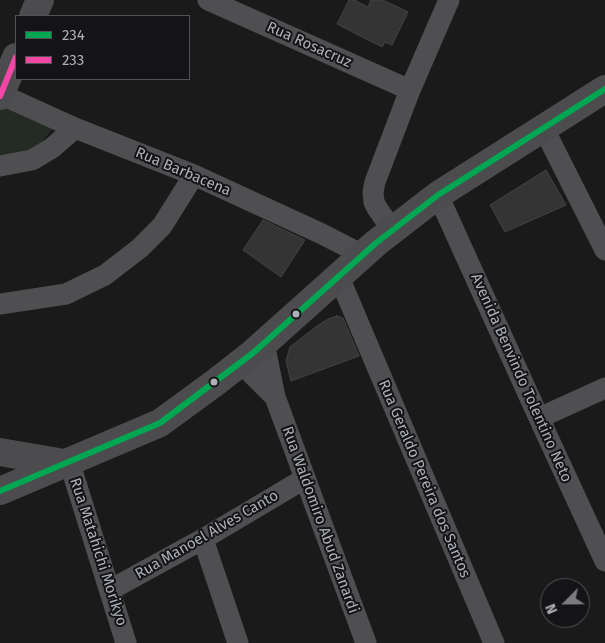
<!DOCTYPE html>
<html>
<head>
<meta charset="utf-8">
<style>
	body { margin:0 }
	#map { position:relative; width:605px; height:643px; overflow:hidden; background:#1a1a1a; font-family:"Fira Sans",sans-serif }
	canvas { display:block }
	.legend { position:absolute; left:15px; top:15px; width:175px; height:65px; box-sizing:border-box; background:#141416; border:1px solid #515257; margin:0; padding:6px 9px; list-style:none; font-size:15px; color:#adb0b9 }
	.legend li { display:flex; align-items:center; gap:10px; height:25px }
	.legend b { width:25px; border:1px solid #515257 }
	.north { position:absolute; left:540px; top:578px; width:50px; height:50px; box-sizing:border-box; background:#141416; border:1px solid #515257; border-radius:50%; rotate:247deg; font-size:14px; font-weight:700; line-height:20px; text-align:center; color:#adb0b9 }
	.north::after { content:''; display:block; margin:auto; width:18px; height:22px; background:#7a7c81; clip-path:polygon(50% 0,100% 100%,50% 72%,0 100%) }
</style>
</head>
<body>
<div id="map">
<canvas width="605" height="643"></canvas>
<ul class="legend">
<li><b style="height:6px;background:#00a651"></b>234</li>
<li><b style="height:6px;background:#f346a5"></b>233</li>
</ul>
<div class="north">N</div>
</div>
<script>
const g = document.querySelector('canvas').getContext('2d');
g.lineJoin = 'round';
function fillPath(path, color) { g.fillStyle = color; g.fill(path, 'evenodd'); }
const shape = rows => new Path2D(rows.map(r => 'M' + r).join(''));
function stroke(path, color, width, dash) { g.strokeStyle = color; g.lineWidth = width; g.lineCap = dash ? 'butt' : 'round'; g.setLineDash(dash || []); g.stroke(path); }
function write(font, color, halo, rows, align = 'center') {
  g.font = font + ' "Fira Sans",sans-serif'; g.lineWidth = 4; g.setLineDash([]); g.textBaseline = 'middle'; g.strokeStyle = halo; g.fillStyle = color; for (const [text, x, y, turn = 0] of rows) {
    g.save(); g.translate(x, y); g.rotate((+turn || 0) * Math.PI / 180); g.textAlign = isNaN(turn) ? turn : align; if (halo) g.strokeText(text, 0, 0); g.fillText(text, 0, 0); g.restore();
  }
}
fillPath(shape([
	[0,102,54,127,40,144,21,154,0,157]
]), '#242a24');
const building = shape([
	[349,0,354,0,368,7,371,0,383,0,408,12,392,45,385,42,382,47,337,24,349,0],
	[546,170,566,205,505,232,490,205,546,170],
	[263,220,305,240,281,277,243,250,263,220],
	[337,316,343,318,359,356,291,381,286,361,290,347,317,326,328,319,337,316]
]);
fillPath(building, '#343435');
stroke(building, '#434346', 1);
stroke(shape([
	[208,0,410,90],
	[0,94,75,128,194,175,322,234,363,255],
	[543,127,605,250],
	[0,166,32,160,52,148,75,128],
	[438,195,539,418,605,561],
	[393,231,377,208,374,202,373,192,375,182,410,90,449,0],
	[339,277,494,643],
	[0,304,66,294,105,275,140,248,162,226,194,175],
	[264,343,275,397,366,643],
	[241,363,275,397],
	[539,418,605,388],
	[69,461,126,643],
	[203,539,238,643],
	[110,590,203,539,304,479]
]), '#4f4f52', 21);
stroke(shape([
	[33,16,40,0],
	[0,96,16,57],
	[0,452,64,463],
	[0,491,160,423,216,382,253,353,376,243,438,195,605,89]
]), '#4c4c4e', 28);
stroke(shape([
	[0,491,160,423,253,353,376,243,438,195,605,89]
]), '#00a651', 6);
stroke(shape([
	[0,96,16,57]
]), '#f346a5', 6);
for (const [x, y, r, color] of [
	[296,314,4.5,"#adb0b9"],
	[214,382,4.5,"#adb0b9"]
]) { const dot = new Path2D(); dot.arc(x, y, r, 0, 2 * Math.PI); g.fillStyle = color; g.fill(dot); stroke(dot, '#141416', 2); }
write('15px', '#adb0b9', '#141416', [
	["Rua Rosacruz",309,45,24],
	["Rua Barbacena",183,172,23],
	["Avenida Benvindo Tolentino Neto",521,378,66],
	["Rua Geraldo Pereira dos Santos",424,479,67],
	["Rua Waldomiro Abud Zanardi",320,520,70],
	["Rua Manoel Alves Canto",207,535,-30],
	["Rua Matahichi Morikyo",98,552,72]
]);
</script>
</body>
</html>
